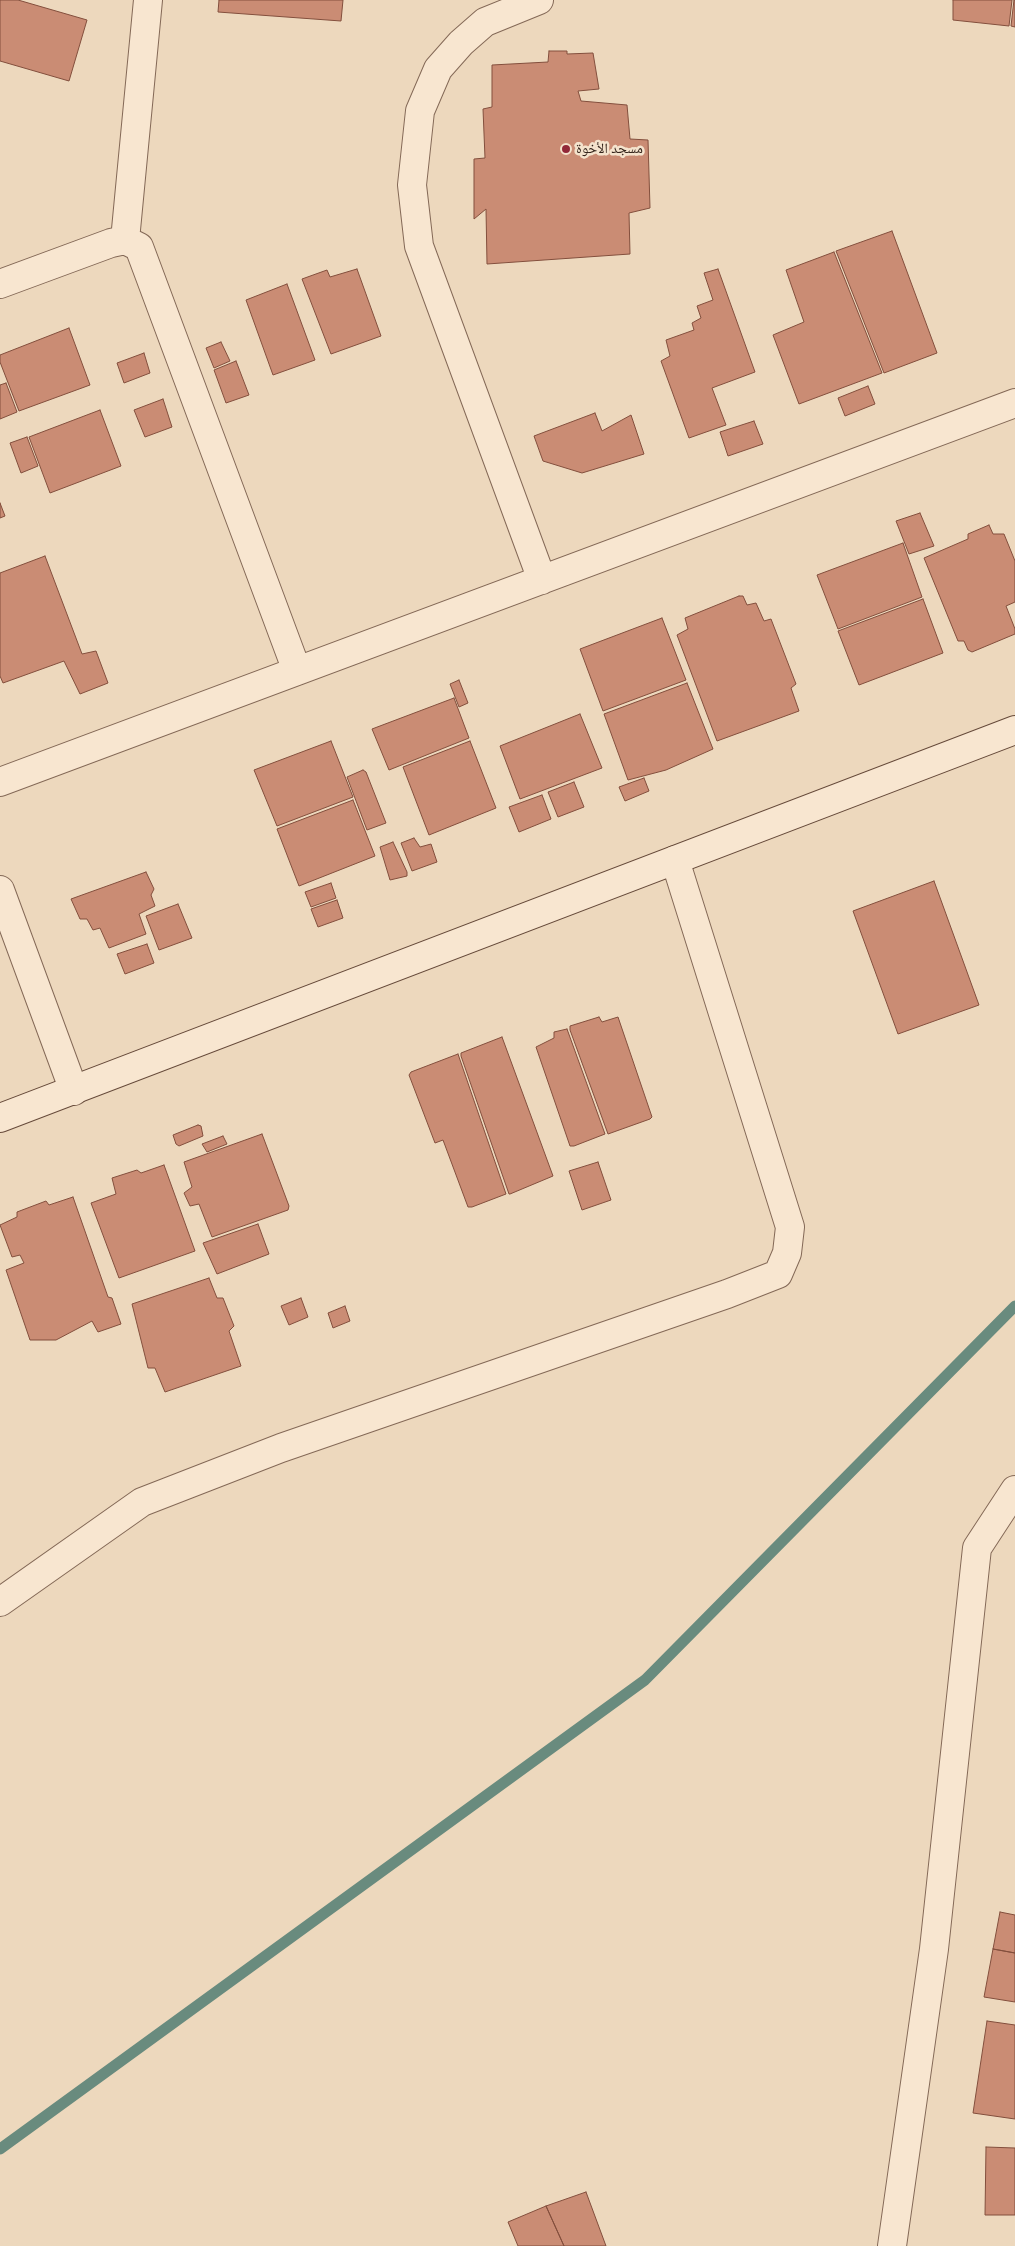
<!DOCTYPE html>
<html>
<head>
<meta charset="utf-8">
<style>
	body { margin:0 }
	canvas { display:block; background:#edd8bd }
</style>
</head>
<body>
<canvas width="1015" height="2246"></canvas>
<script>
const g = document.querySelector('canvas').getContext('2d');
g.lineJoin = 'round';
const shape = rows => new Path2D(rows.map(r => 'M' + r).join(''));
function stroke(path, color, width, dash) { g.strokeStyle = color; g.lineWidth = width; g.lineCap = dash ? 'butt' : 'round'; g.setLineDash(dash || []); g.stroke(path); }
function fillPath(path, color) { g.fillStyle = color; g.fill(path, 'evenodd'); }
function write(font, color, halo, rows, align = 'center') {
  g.font = font + ' "Times New Roman","Noto Naskh Arabic",serif'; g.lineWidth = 5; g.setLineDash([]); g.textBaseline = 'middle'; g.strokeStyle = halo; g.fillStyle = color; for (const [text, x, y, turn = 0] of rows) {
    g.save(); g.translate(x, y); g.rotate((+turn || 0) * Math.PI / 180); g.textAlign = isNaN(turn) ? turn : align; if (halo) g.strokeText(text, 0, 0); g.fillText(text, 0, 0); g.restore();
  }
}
stroke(shape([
	[0,2149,645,1680,1015,1306]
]), '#698b7e', 11);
const building = shape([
	[0,0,18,0,87,20,69,81,0,61,0,0],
	[219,0,343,0,341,21,218,12,219,0],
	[953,0,1012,0,1009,26,953,20,953,0],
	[1014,0,1015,0,1015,27,1011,26,1014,0],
	[549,51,567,51,567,54,593,53,599,89,578,91,581,101,627,105,630,139,648,140,650,208,629,213,630,254,487,264,486,209,474,219,474,159,485,158,483,109,492,107,492,65,548,62,549,51],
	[892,231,937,353,884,373,836,251,892,231],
	[834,252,882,373,799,404,773,335,804,322,786,270,834,252],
	[357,269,381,336,331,354,302,279,327,270,330,277,357,269],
	[718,269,755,372,712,388,726,425,689,438,661,361,670,356,666,340,694,330,692,323,701,318,697,306,713,300,704,273,718,269],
	[287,284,315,360,273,375,246,300,287,284],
	[69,328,90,385,19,411,0,362,0,355,69,328],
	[221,342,230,361,214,368,206,348,221,342],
	[144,353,150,373,124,383,117,363,144,353],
	[236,361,249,395,226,403,214,370,236,361],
	[6,383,17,412,0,419,0,385,6,383],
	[868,386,875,404,845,416,838,398,868,386],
	[163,399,172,427,145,437,134,410,163,399],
	[100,410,121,466,50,493,29,437,100,410],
	[595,413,602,431,631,415,644,454,582,473,543,461,534,436,595,413],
	[754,421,763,444,728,456,720,432,754,421],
	[27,437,38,466,21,473,10,443,27,437],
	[0,503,5,516,0,518,0,503],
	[920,513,934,546,909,554,896,521,920,513],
	[989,525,993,534,1004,534,1015,561,1015,602,1006,606,1015,629,1015,634,972,652,968,650,964,641,958,641,924,558,968,539,968,534,989,525],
	[903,543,922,597,838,629,817,575,903,543],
	[45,556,82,654,96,651,108,683,80,694,64,661,3,683,0,676,0,573,45,556],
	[739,596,743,596,747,605,756,603,764,621,771,619,796,684,791,688,799,711,717,741,677,635,688,629,685,618,739,596],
	[923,599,943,653,859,685,838,631,923,599],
	[662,618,686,680,603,711,580,649,662,618],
	[459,680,468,703,459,707,450,684,459,680],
	[687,683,713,749,666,770,628,780,604,714,687,683],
	[454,698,469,738,389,770,372,729,454,698],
	[580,714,602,768,520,799,500,746,580,714],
	[331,741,353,797,277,826,254,770,331,741],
	[470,741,496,808,429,835,403,767,470,741],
	[363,770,366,772,386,823,367,830,347,777,363,770],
	[644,778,649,791,625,801,619,787,644,778],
	[574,782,584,807,558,817,548,792,574,782],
	[542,795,551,819,519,832,509,807,542,795],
	[353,800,375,856,299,886,277,829,353,800],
	[414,838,420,847,431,844,437,862,412,871,401,843,414,838],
	[393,842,407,872,407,876,390,880,380,847,393,842],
	[146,872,154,889,151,895,155,906,139,914,146,934,109,948,100,928,93,930,87,919,80,919,71,899,146,872],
	[934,881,979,1005,898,1034,853,911,934,881],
	[331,883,336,898,311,907,305,892,331,883],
	[337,900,343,918,318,927,311,909,337,900],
	[178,904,192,938,159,950,146,916,178,904],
	[147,944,154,963,125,974,117,954,147,944],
	[599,1017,602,1022,618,1017,652,1117,650,1119,608,1134,570,1030,570,1026,599,1017],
	[567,1029,605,1134,574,1146,570,1146,536,1047,554,1038,554,1032,567,1029],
	[502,1037,553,1176,510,1194,509,1194,461,1056,461,1053,502,1037],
	[458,1054,506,1194,472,1207,468,1207,443,1140,435,1143,409,1075,411,1072,458,1054],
	[198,1125,201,1126,203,1136,179,1146,176,1144,173,1135,198,1125],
	[262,1134,289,1206,288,1210,212,1237,199,1204,190,1206,184,1193,192,1187,184,1162,262,1134],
	[223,1136,227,1144,207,1152,202,1144,223,1136],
	[598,1162,611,1200,582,1210,569,1171,598,1162],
	[164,1165,195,1251,119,1278,91,1203,116,1194,112,1178,137,1170,141,1173,164,1165],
	[73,1197,108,1297,112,1298,121,1324,98,1332,92,1321,56,1340,30,1340,6,1270,24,1263,20,1255,12,1257,0,1225,17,1217,17,1212,46,1201,49,1205,73,1197],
	[258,1224,269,1254,217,1274,203,1243,258,1224],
	[209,1278,217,1298,223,1298,234,1326,229,1331,241,1366,165,1392,155,1368,148,1368,132,1304,209,1278],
	[301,1298,308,1317,289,1325,281,1306,301,1298],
	[345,1306,350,1321,333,1328,328,1313,345,1306],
	[1000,1912,1015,1915,1015,1953,993,1949,1000,1912],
	[993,1949,1015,1953,1015,2002,984,1997,993,1949],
	[987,2021,1015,2025,1015,2119,973,2113,987,2021],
	[986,2147,1015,2148,1015,2215,985,2215,986,2147],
	[586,2192,606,2246,564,2246,546,2206,586,2192],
	[546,2206,564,2246,518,2246,508,2222,546,2206]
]);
fillPath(building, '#ca8c74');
stroke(building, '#834f3d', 1);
const street = shape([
	[539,0,485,22,461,43,438,69,420,111,412,185,419,246,542,580],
	[125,240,148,0],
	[0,284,111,243,125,240,139,247,297,671],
	[0,782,1015,403],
	[0,890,74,1091],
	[0,1602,142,1502,281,1448,727,1294,778,1274,787,1253,790,1227,675,860],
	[892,2246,934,1949,977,1548,1015,1490]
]);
const secondary = shape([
	[0,1118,1015,730]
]);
stroke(street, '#846957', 30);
stroke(secondary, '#664a3a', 30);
stroke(street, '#f8e6d0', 28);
stroke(secondary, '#f8e6d0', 28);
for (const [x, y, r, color] of [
	[566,149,5,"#922838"]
]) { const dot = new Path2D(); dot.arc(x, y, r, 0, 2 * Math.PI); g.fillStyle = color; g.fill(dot); stroke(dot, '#f4e3cd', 2); }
write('14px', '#34241b', '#f4e3cd', [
	["مسجد الأخوة",576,149]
], 'left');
</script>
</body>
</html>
